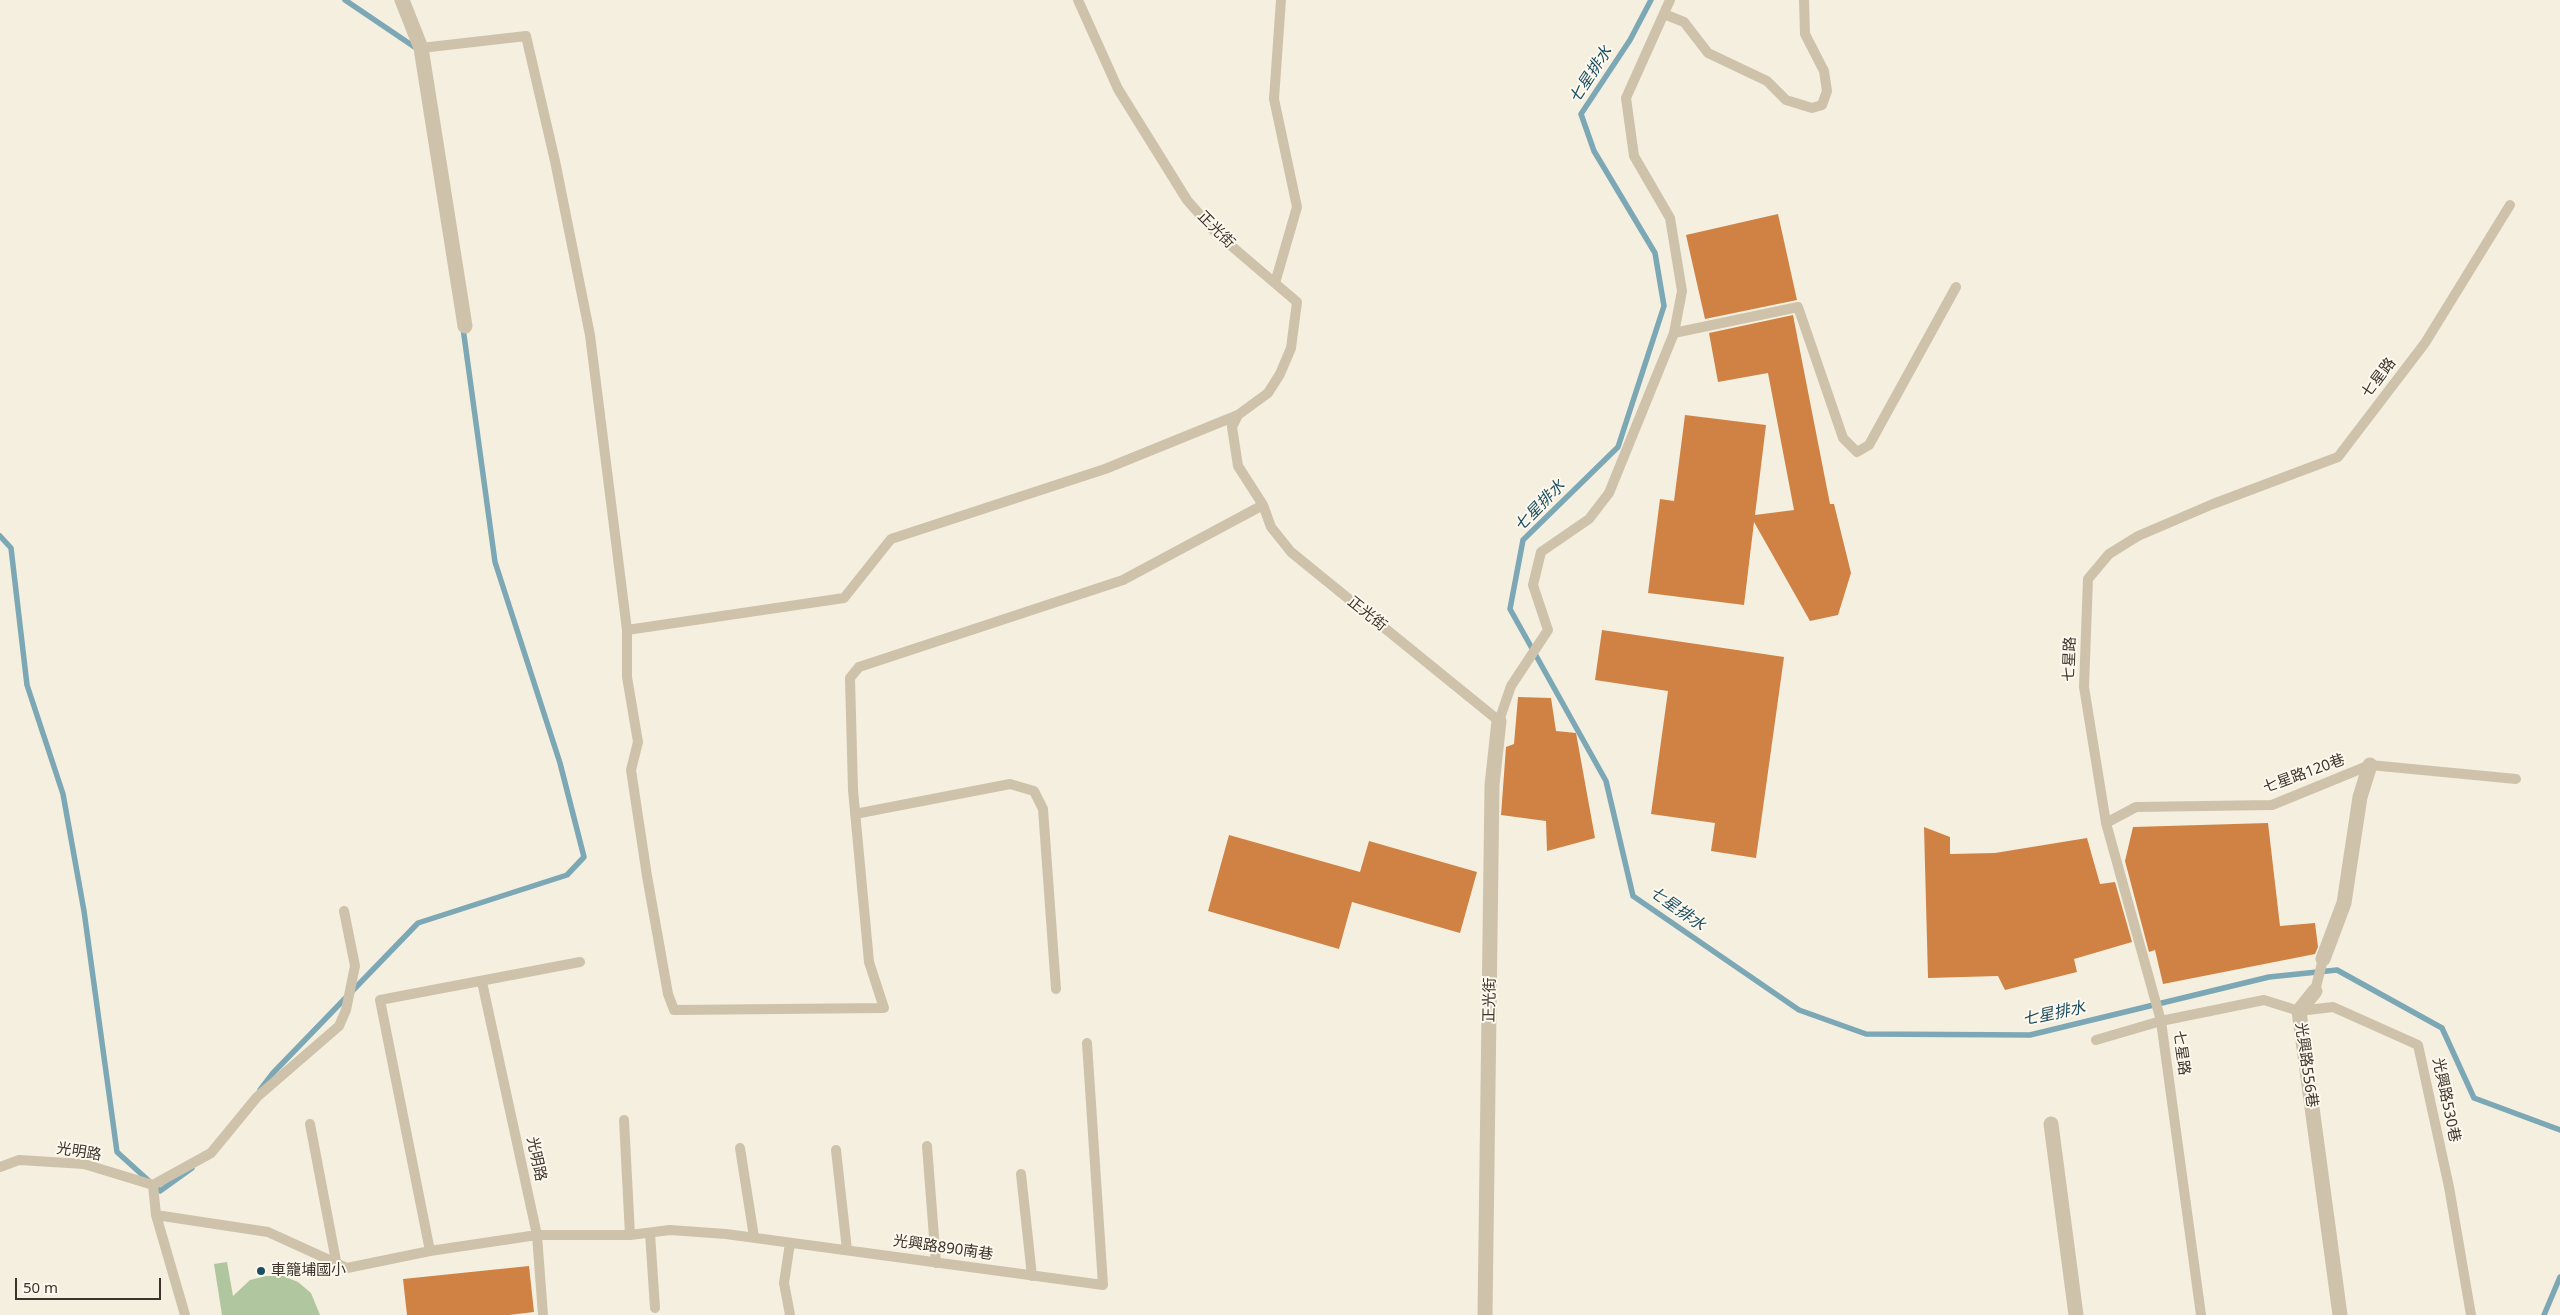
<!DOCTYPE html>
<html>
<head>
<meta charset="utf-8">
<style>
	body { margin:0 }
	#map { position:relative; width:2560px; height:1315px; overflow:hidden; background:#f5efe0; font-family:"Noto Sans",sans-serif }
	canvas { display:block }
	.scale { position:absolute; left:15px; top:1278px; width:146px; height:22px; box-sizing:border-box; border:2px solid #3c332a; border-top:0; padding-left:6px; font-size:15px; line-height:18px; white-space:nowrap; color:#3c332a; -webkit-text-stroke:4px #fcf8ed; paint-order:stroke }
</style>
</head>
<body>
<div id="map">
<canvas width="2560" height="1315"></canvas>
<div class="scale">50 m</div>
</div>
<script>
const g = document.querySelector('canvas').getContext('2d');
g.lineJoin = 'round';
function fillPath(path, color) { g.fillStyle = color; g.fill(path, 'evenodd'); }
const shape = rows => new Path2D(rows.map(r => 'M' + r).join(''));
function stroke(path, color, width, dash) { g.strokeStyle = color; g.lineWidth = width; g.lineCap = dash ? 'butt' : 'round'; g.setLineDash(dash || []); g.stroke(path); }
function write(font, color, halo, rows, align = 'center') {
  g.font = font + ' "Noto Sans","Noto Sans TC",sans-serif'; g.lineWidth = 4; g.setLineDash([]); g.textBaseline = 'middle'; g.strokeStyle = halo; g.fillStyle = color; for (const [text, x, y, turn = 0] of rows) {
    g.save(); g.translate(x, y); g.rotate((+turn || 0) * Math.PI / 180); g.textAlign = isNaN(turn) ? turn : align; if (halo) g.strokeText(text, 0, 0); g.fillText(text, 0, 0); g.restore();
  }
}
fillPath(shape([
	[227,1262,233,1296,250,1280,266,1276,283,1276,298,1282,311,1293,320,1315,222,1315,214,1264]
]), '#b0c69e');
stroke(shape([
	[345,0,416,48],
	[1651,0,1630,40,1581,114,1594,151,1655,253,1664,306,1618,447,1523,540,1510,609,1606,781,1633,896,1799,1010,1866,1034,2030,1035,2269,977,2337,970,2442,1028,2474,1098,2560,1130],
	[0,536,11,548,27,685,63,794,84,911,117,1152,160,1191,192,1168],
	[260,1090,273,1073,418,923,567,875,584,857,560,763,495,562,463,328],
	[2544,1315,2560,1277]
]), '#7ca7b5', 5.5);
fillPath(shape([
	[1778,214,1797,300,1705,319,1686,235],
	[1793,315,1830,504,1834,504,1851,573,1838,615,1810,621,1754,522,1744,605,1648,593,1660,499,1674,501,1685,415,1766,425,1755,515,1794,510,1768,373,1718,382,1709,333],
	[1602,630,1784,657,1756,858,1711,851,1715,823,1651,814,1668,691,1595,680],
	[1518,697,1551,698,1556,731,1576,733,1595,838,1547,851,1546,821,1501,815,1506,747,1514,744],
	[2268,823,2280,926,2315,923,2318,947,2315,954,2163,984,2155,950,2149,952,2125,861,2133,827],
	[1924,827,1950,837,1950,854,1995,853,2087,838,2100,884,2115,882,2132,942,2074,959,2077,972,2005,990,1998,976,1928,978],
	[1229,835,1360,872,1369,841,1477,872,1460,933,1352,902,1339,949,1208,911],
	[529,1266,534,1312,509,1315,407,1315,403,1279]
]), '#cf8244');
stroke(shape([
	[1078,0,1118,89,1187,200,1215,232,1297,302,1291,348,1280,374,1268,393,1238,415,1232,427,1238,466,1263,505,1271,527,1291,552,1499,721,1511,686,1548,630,1533,585,1541,552,1589,519,1609,493,1674,333,1682,291,1670,218,1634,156,1626,98,1670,0],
	[1664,14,1684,22,1708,53,1767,81,1786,100,1812,108,1822,105,1827,91,1824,71,1805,34,1804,0],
	[421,48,526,36,555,161,590,335,627,630,627,677,638,742,631,770,647,876,668,994,674,1010,884,1008,869,962,853,790,850,678,859,667,1123,580,1263,505],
	[1275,283,1297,207,1274,99,1281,0],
	[1674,333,1798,307,1843,438,1857,452,1869,445,1956,287],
	[627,630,844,598,891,539,1105,469,1238,415],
	[855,814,1010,784,1034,791,1043,809,1056,989],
	[2106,823,2136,807,2272,805,2370,765,2516,779],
	[2315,991,2323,959],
	[2096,1040,2161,1021,2264,1000,2299,1011,2333,1007,2418,1045,2449,1187,2471,1315],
	[624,1120,630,1235],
	[310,1124,336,1261],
	[927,1146,936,1263],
	[740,1148,754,1237],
	[836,1150,847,1250],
	[0,1167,19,1160,84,1164,153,1185,211,1153,257,1097,339,1026,346,1010,355,966,344,911],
	[1021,1174,1032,1276],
	[153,1185,156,1215,185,1315],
	[156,1215,268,1232,347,1268,430,1251,537,1235,482,982],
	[650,1233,655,1308],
	[790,1243,784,1283,790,1315],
	[430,1251,380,1000,580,962],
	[543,1315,537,1235,630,1235,670,1230,726,1234,1103,1285,1087,1043],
	[2201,1315,2161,1021,2106,823,2084,687,2088,579,2109,554,2138,536,2213,504,2338,457,2425,343,2510,205]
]), '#cfc2aa', 10);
stroke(shape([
	[402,0,421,48,465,326],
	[2323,959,2344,903,2360,797,2370,765],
	[2315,991,2299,1011,2340,1315],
	[2051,1124,2076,1315],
	[1485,1315,1492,785,1499,721]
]), '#cfc2aa', 15);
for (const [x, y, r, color] of [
	[261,1271,5,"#1c4e61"]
]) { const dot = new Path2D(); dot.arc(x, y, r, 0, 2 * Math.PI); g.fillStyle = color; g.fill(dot); stroke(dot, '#fcf8ed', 2); }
write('15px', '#3c332a', '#fcf8ed', [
	["正光街",1216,230,45],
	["七星路",2379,378,-53],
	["正光街",1367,614,39],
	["七星路",2070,659,-88],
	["七星路120巷",2304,774,-20],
	["正光街",1490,1000,-89],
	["七星路",2181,1053,82],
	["光興路556巷",2306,1065,82],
	["光興路530巷",2446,1100,78],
	["光明路",79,1152,9],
	["光明路",536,1159,78],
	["光興路890南巷",943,1248,8]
]);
write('15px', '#3c332a', '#fcf8ed', [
	["車籠埔國小",271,1271]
], 'left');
write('italic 16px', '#1c4e61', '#fcf8ed', [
	["七星排水",1591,75,-57],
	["七星排水",1540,506,-46],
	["七星排水",1677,909,35],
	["七星排水",2054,1014,-12]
]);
</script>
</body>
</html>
